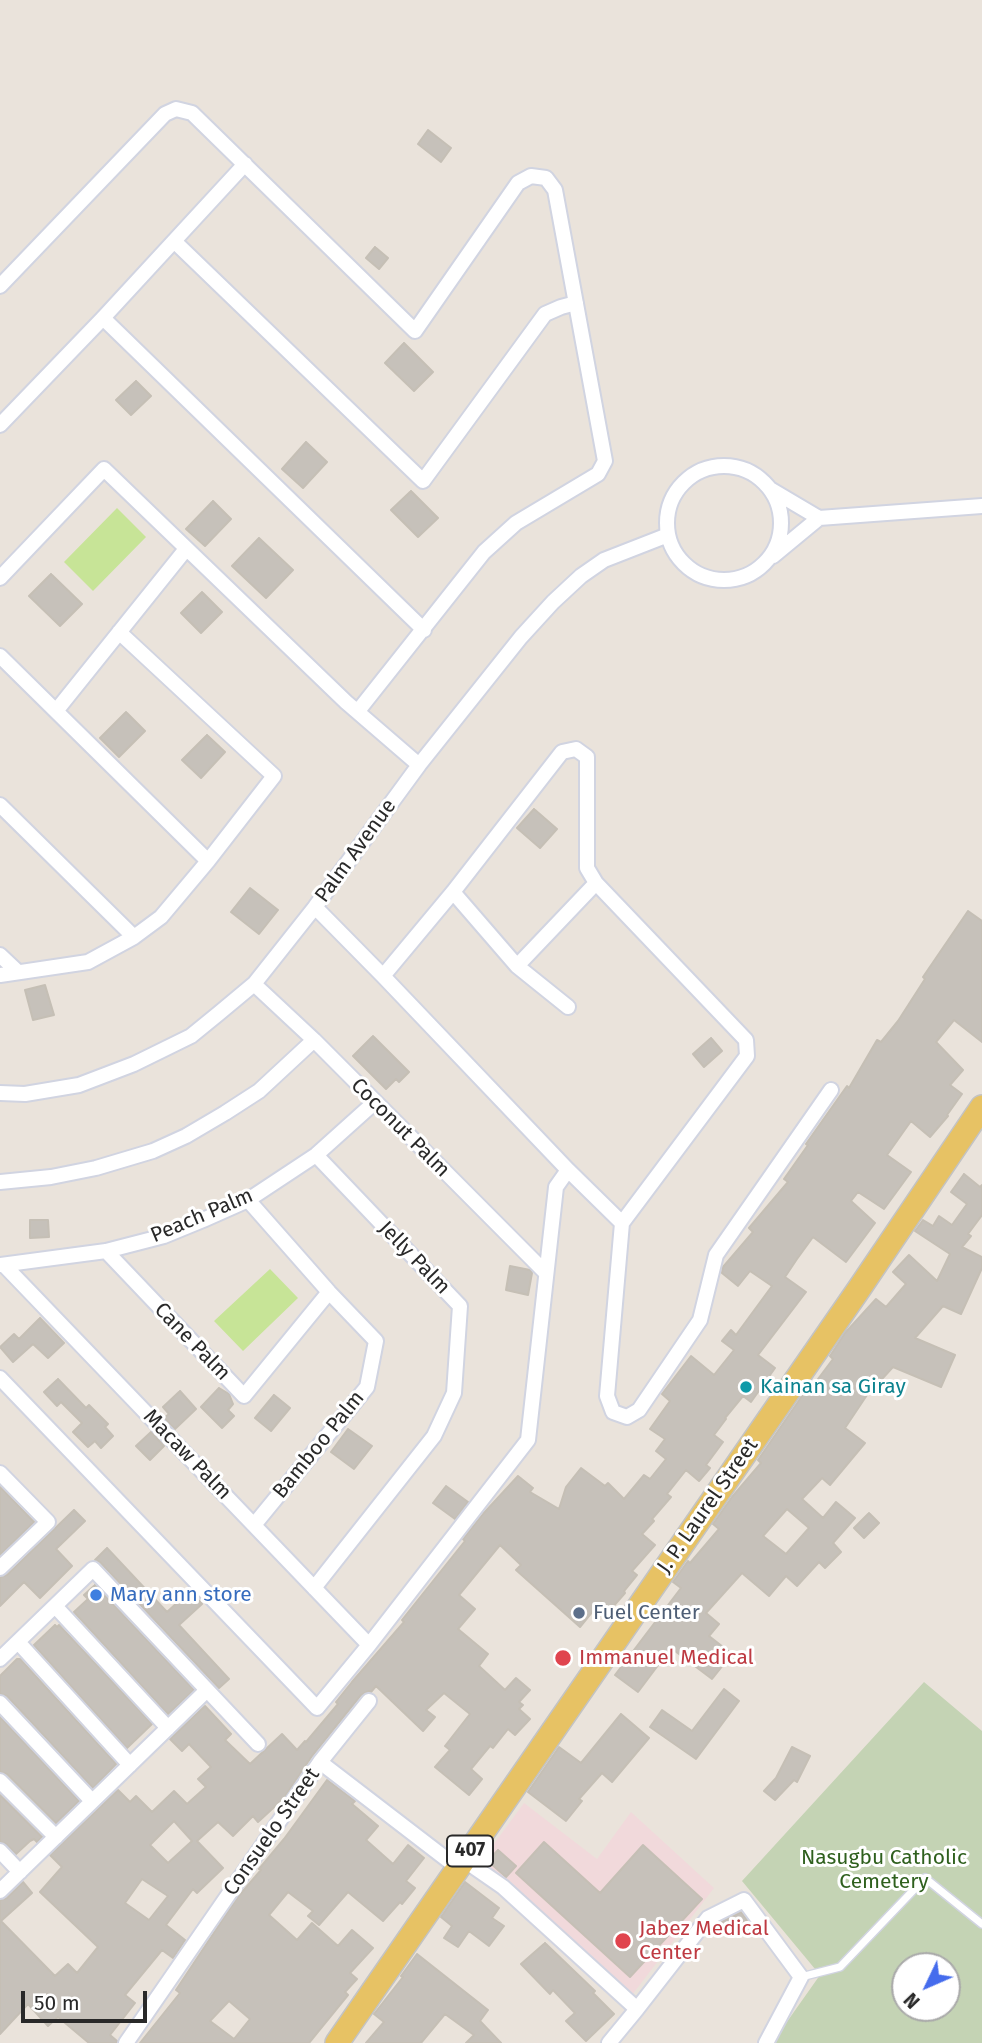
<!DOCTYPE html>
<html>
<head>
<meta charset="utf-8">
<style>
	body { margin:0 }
	#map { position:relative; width:982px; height:2043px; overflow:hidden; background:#eae3db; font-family:"Fira Sans",sans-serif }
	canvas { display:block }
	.north { position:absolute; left:891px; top:1952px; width:70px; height:70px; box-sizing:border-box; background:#fff; border:2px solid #a9a9a9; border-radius:50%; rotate:226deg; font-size:19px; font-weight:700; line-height:28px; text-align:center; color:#292929 }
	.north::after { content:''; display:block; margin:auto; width:24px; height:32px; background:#456ced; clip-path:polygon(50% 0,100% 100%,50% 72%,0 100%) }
	.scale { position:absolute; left:21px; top:1991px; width:126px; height:32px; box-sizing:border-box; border:4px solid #292929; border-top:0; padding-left:9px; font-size:21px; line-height:24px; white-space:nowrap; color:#292929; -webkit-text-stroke:5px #fff; paint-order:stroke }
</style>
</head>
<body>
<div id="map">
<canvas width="982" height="2043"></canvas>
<div class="north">N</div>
<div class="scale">50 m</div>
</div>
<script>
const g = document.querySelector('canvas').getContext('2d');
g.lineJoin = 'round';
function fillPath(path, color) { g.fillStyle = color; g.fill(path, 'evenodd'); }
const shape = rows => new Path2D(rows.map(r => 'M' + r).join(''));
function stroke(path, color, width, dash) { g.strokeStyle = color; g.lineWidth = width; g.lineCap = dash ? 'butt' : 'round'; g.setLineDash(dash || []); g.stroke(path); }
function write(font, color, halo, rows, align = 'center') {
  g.font = font + ' "Fira Sans",sans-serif'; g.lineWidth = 6; g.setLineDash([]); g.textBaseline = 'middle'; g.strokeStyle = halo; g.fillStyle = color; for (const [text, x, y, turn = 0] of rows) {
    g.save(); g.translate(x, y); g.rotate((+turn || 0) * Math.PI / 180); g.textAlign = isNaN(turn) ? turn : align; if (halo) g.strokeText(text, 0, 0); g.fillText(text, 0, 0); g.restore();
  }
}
fillPath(shape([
	[524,1803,597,1859,631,1812,714,1888,632,1995,482,1860]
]), '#f1d9db');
fillPath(shape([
	[924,1682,982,1731,982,2043,772,2043,820,1975,742,1881],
	[905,1966,947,1966,947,2008,905,2008]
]), '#c4d3b4');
fillPath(shape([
	[117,508,146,537,93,591,64,562],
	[270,1269,298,1298,243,1351,214,1321]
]), '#c7e497');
const building = shape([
	[428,130,451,148,441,162,418,144,428,130],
	[375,247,388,258,379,269,366,258,375,247],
	[404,343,433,372,414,391,385,363,404,343],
	[136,381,151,396,131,415,116,400,136,381],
	[306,442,327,462,303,488,282,469,306,442],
	[411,491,438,518,418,537,391,510,411,491],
	[213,501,231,519,205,546,186,529,213,501],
	[259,538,293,570,266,598,232,566,259,538],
	[51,574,82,604,60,626,29,596,51,574],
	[202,592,222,612,201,633,181,613,202,592],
	[126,712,145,731,119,757,100,738,126,712],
	[207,735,225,752,201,778,182,760,207,735],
	[534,809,557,829,540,848,517,828,534,809],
	[250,888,278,910,259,934,231,912,250,888],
	[968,911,982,921,982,1042,954,1020,936,1042,963,1070,950,1085,962,1094,947,1115,948,1116,930,1137,911,1121,887,1155,911,1172,884,1209,858,1192,851,1201,875,1223,846,1262,813,1237,797,1259,785,1277,806,1292,758,1355,775,1368,751,1402,743,1396,725,1418,726,1419,714,1435,723,1442,706,1465,710,1468,699,1481,686,1470,667,1494,671,1497,652,1519,654,1521,642,1534,655,1545,632,1571,637,1575,624,1591,625,1593,611,1609,601,1601,580,1627,516,1570,521,1565,500,1545,459,1595,475,1609,458,1629,488,1654,479,1666,505,1690,516,1678,530,1690,519,1702,523,1705,519,1709,530,1719,515,1735,508,1729,493,1748,490,1746,471,1769,482,1779,469,1795,435,1767,450,1750,445,1746,470,1714,444,1693,426,1710,435,1717,423,1731,376,1686,371,1692,369,1691,361,1695,312,1756,284,1798,258,1822,253,1816,233,1836,218,1822,197,1841,223,1868,197,1893,193,1889,166,1925,185,1940,173,1958,162,1950,125,1995,135,2003,110,2035,117,2041,116,2043,89,2043,58,2017,48,2026,28,2004,0,2034,0,1900,7,1898,23,1882,32,1893,1,1921,55,1976,68,1964,77,1973,98,1947,40,1892,62,1867,50,1855,118,1790,130,1802,136,1796,152,1812,174,1791,187,1804,206,1787,198,1779,211,1767,189,1744,182,1751,170,1739,205,1706,231,1734,225,1740,250,1764,282,1734,297,1750,305,1741,306,1742,338,1704,336,1702,352,1682,404,1622,402,1620,465,1541,463,1539,483,1514,518,1476,533,1488,530,1492,559,1509,566,1487,581,1468,605,1486,608,1483,624,1499,644,1475,650,1479,666,1459,656,1451,665,1439,650,1429,670,1401,662,1394,691,1356,714,1375,734,1350,722,1341,731,1330,736,1335,772,1286,750,1271,738,1286,722,1273,723,1267,753,1232,749,1228,788,1182,784,1179,808,1145,806,1144,847,1086,849,1088,877,1040,881,1042,898,1021,925,979,923,977,968,911],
	[174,1821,192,1841,168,1863,150,1845,174,1821],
	[142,1879,168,1896,149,1920,125,1903,142,1879],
	[45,985,54,1015,33,1020,25,990,45,985],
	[373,1036,409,1072,399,1082,396,1079,386,1089,353,1056,373,1036],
	[711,1038,722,1051,704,1067,693,1054,711,1038],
	[964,1174,980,1187,982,1185,982,1215,968,1234,971,1236,962,1247,982,1257,982,1268,961,1314,943,1306,915,1338,955,1355,941,1387,893,1367,882,1379,879,1377,845,1428,865,1443,830,1485,822,1478,802,1499,823,1518,836,1502,855,1518,833,1543,841,1552,825,1568,819,1562,797,1586,786,1576,769,1596,742,1573,706,1613,719,1624,709,1636,732,1654,712,1679,671,1648,638,1692,615,1675,681,1588,673,1582,688,1561,690,1563,719,1529,713,1524,732,1497,761,1463,758,1460,802,1396,810,1386,812,1387,833,1359,830,1356,845,1333,876,1299,886,1307,906,1284,893,1272,909,1255,937,1281,950,1254,915,1231,923,1220,933,1226,939,1216,952,1225,967,1204,951,1192,964,1174],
	[787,1509,809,1528,786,1554,763,1536,787,1509],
	[30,1220,48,1220,49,1237,30,1238,30,1220],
	[510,1266,530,1270,532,1273,528,1295,506,1290,510,1266],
	[40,1318,64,1343,48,1358,33,1344,13,1362,0,1347,14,1334,19,1339,40,1318],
	[58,1379,86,1408,89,1405,108,1424,105,1427,113,1436,101,1448,95,1441,88,1447,73,1432,82,1423,61,1402,57,1406,44,1392,58,1379],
	[219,1388,229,1394,233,1404,228,1410,234,1416,222,1428,201,1407,219,1388],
	[180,1391,196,1409,175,1429,164,1418,169,1414,163,1407,180,1391],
	[274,1395,290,1408,271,1431,255,1418,274,1395],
	[348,1429,372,1446,354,1469,331,1452,348,1429],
	[151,1432,164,1446,150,1460,136,1446,151,1432],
	[446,1486,468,1502,455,1519,433,1503,446,1486],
	[0,1487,34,1522,0,1555,0,1487],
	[74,1510,85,1521,56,1549,72,1566,40,1598,24,1582,0,1606,0,1577,7,1575,74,1510],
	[869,1513,879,1523,864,1538,854,1528,869,1513],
	[107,1548,167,1612,190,1591,202,1604,179,1625,229,1679,219,1688,100,1562,95,1560,107,1548],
	[95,1585,194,1690,168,1714,74,1612,88,1599,84,1595,95,1585],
	[55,1625,57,1627,59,1625,152,1724,127,1748,34,1645,55,1625],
	[17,1659,20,1659,116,1764,93,1788,7,1696,0,1694,0,1676,17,1659],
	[724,1689,739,1701,696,1759,650,1727,662,1710,692,1731,724,1689],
	[621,1714,649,1738,612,1782,602,1773,579,1799,582,1801,566,1821,528,1792,559,1747,581,1763,621,1714],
	[0,1717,79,1801,56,1823,7,1774,0,1772,0,1717],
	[792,1747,810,1756,797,1782,794,1780,775,1800,764,1791,776,1778,792,1747],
	[327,1780,355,1801,352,1804,378,1826,366,1840,393,1864,408,1845,424,1858,406,1881,415,1888,402,1904,400,1902,383,1921,348,1892,319,1925,308,1916,313,1911,288,1892,269,1915,297,1940,312,1923,338,1946,352,1930,373,1948,350,1973,357,1979,345,1992,348,1995,309,2043,140,2043,180,1993,176,1990,237,1898,261,1870,259,1869,284,1839,327,1780],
	[229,2001,250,2019,234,2039,210,2021,229,2001],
	[0,1795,42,1837,37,1842,34,1839,30,1841,16,1854,6,1844,0,1842,0,1795],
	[544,1842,600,1893,643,1845,702,1899,630,1977,516,1873,544,1842],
	[498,1850,516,1866,506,1877,488,1861,498,1850],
	[465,1882,499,1908,492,1918,504,1926,489,1946,469,1931,458,1947,444,1938,452,1926,441,1917,465,1882],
	[741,1912,747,1920,733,1934,721,1922,741,1912],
	[545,1943,595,1991,593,1993,614,2014,586,2041,566,2021,575,2013,553,1990,550,1994,521,1964,545,1943],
	[417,1954,488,2010,480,2021,501,2043,466,2043,474,2035,445,2014,421,2043,366,2043,384,2022,374,2014,403,1977,401,1976,417,1954]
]);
fillPath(building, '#c6c1ba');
stroke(building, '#c5bfb5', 2);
const lane = shape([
	[801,1977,840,1967,925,1878,982,1924]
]);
const street = shape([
	[174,241,423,481,545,314,561,307,576,303],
	[0,286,165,114,176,109,192,113,415,331,518,183,531,176,546,178,555,190,605,461,598,474,516,523,484,552,358,711],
	[103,318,424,630],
	[0,425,103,318,245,164],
	'667 523a57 57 0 1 1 114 0a57 57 0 1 1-114 0Z',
	[770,489,819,518],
	[773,556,819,518,982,506],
	[0,578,104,469,346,702,419,765],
	[0,656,208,861],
	[56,711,186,549],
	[0,805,134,937],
	[453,892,517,966,568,1007],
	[315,907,383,976,568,1170,622,1223],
	[0,955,18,972],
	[517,966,596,883],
	[0,975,88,962,134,937,161,917,208,861,274,776,119,632],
	[383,976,453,892,562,752,576,749,587,757,587,868,596,883,746,1040,747,1056,622,1223,607,1396,613,1412,627,1417,639,1410,700,1320,716,1255,831,1090],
	[254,984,314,1040,546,1273],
	[0,1093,25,1094,79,1085,134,1064,191,1036,218,1014,254,984,315,907,419,765,521,637,553,602,581,576,604,560,668,535],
	[0,1182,51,1177,96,1168,153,1151,186,1136,225,1113,259,1091,314,1040],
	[248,1200,329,1292,376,1341,367,1387,254,1525],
	[106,1251,244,1396,329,1292],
	[0,1265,106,1251,164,1236,203,1220,248,1200,316,1155,375,1102],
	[4,1265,369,1645],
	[0,1378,317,1708,369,1645,528,1440,556,1187,568,1170],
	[0,1473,48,1522,0,1568],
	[314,1588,434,1436,454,1393,460,1306,316,1155],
	[55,1606,168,1728],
	[18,1642,130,1765],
	[0,1659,93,1569,258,1744],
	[0,1703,92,1801],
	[320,1762,458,1868],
	[0,1781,56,1837],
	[0,1851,20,1872],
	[464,1860,503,1887,637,2009],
	[0,1891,207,1690],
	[126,2043,320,1762,369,1701],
	[609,2043,637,2009,708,1918,744,1900,801,1977,766,2043]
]);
const primary = shape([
	[337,2043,859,1289,982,1107]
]);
stroke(lane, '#d1d4e1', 10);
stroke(street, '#d1d4e1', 18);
stroke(primary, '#c3c3c3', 26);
stroke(lane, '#fff', 7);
stroke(street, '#fff', 14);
stroke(primary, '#e7c264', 23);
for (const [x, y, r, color] of [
	[746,1387,7,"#0f9aa8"],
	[96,1595,7,"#3f7fe0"],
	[579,1613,7,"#5c6f8a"],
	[563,1658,9,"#e0444e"],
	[623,1941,9,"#e0444e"]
]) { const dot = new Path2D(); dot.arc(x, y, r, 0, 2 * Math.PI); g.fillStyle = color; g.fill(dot); stroke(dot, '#fff', 2.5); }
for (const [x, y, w] of [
	[470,1851,46]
]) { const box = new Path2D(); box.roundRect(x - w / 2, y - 15.5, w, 31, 5); g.fillStyle = '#fff'; g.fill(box); stroke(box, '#292929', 2); }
write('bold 19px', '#292929', null, [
	["407",470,1851]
]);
write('21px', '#292929', '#fff', [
	["Palm Avenue",356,851,-54],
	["Coconut Palm",400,1128,45],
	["Peach Palm",202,1216,-23],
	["Jelly Palm",414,1258,46],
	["Cane Palm",192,1342,46],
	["Bamboo Palm",319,1445,-51],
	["Macaw Palm",187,1455,46],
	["J. P. Laurel Street",708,1506,-55],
	["Consuelo Street",272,1832,-55]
]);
write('21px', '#0d838f', '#fff', [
	["Kainan sa Giray",760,1387]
], 'left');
write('21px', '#366cbe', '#fff', [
	["Mary ann store",110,1595]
], 'left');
write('21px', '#4e5e75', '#fff', [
	["Fuel Center",593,1613]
], 'left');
write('21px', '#be3a42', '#fff', [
	["Immanuel Medical",579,1658],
	["Jabez Medical",639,1929],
	["Center",639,1953]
], 'left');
write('21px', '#2f601e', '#fff', [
	["Nasugbu Catholic",884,1858],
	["Cemetery",884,1882]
]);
</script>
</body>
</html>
